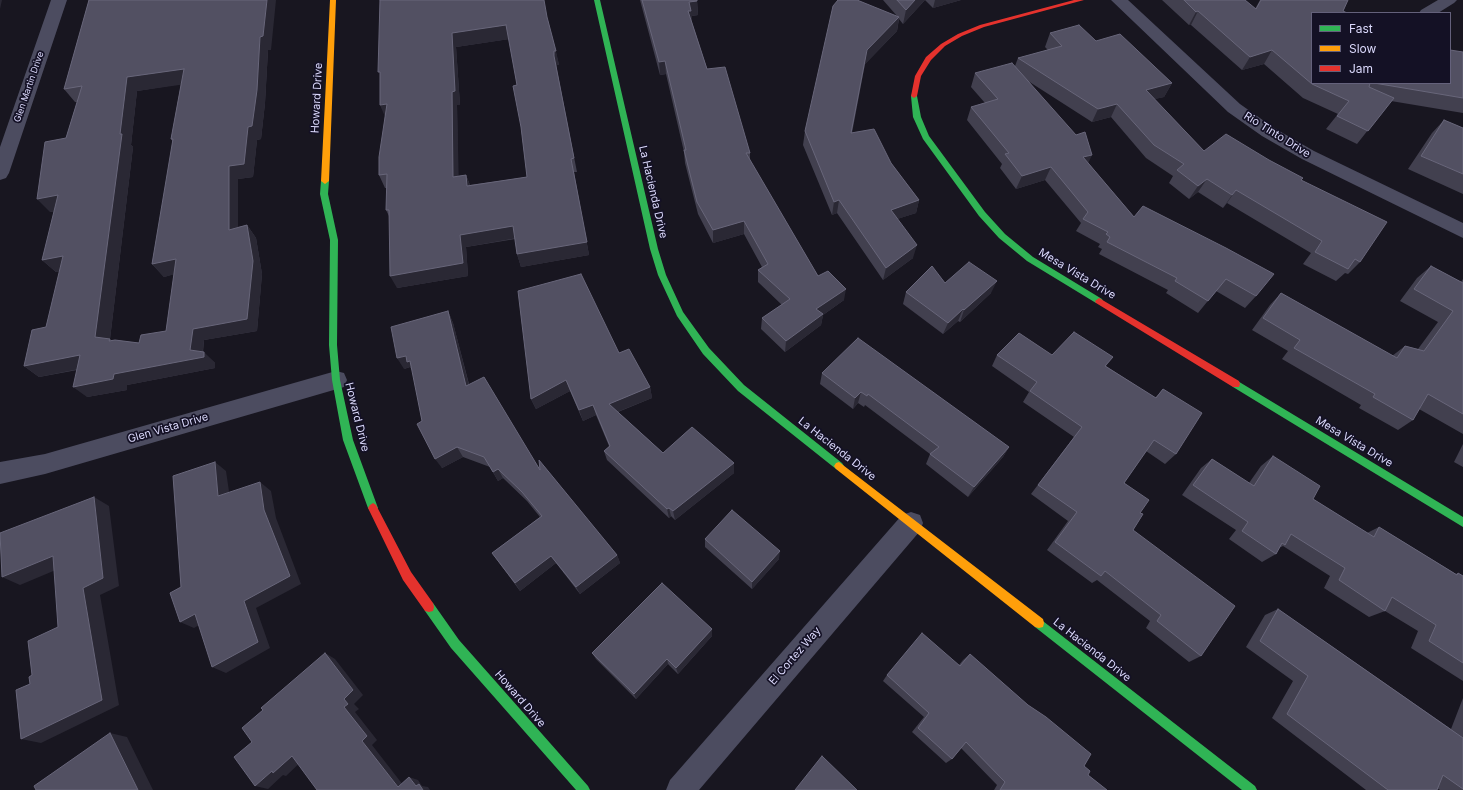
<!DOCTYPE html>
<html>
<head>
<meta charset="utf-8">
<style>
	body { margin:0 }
	#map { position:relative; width:1463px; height:790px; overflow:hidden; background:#181620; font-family:Inter,sans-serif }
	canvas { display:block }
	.legend { position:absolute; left:1311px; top:12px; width:140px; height:72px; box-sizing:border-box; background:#141125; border:1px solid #64617b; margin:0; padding:5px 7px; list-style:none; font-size:12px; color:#dbd9fc }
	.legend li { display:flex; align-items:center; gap:8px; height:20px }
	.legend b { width:20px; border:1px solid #64617b }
</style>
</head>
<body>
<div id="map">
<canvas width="1463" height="790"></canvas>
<ul class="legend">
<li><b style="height:5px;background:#30b455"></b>Fast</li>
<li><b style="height:5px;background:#ff9f0a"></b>Slow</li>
<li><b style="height:5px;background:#e5322d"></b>Jam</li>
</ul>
</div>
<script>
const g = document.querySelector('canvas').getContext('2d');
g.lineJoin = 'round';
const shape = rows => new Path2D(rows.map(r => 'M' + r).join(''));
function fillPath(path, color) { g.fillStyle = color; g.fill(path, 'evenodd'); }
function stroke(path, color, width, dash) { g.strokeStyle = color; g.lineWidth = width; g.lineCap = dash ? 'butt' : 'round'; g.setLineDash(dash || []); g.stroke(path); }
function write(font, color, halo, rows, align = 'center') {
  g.font = font + ' Inter,sans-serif'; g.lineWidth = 3.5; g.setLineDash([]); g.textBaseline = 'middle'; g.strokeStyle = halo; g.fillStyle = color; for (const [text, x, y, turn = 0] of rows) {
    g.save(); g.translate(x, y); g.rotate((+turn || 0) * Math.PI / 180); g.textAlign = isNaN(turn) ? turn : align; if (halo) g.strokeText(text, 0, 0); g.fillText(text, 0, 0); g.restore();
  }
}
fillPath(shape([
	[51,0,67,0,9,173,6,178,0,180,0,147,51,0],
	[1111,0,1128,0,1240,104,1274,128,1314,151,1463,223,1463,238,1302,159,1262,136,1228,112,1111,0],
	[1438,0,1457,0,1454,3,1438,13,1419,13,1421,10,1438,0],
	[336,371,344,373,347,380,344,387,45,474,0,484,0,462,45,454,336,371],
	[911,512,920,515,923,523,920,531,699,790,666,790,670,780,902,515,911,512]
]), '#4c4c60');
fillPath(shape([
	[594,0,600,0,658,249,666,275,683,312,709,348,744,385,842,463,844,466,842,469,839,470,836,469,738,391,703,354,677,316,658,275,650,249,594,0],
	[912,94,914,94,917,96,921,117,929,136,985,212,1005,234,1033,257,1102,299,1103,301,1102,303,1096,303,1027,261,999,238,979,216,923,139,913,117,911,96,912,94],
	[325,178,329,181,328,194,338,240,337,345,340,380,353,440,378,508,376,511,373,513,370,511,368,508,343,440,332,380,329,345,330,240,320,194,321,181,325,178],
	[1236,380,1463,517,1463,527,1233,387,1232,384,1233,381,1236,380],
	[429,602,433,603,459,640,588,786,590,790,576,790,451,648,425,611,424,607,425,603,429,602],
	[1039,618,1255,786,1257,790,1242,790,1035,627,1034,623,1035,619,1039,618]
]), '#30b455');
fillPath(shape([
	[330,0,336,0,329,181,325,184,321,181,330,0],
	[839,462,1043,619,1044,623,1043,627,1039,628,1035,627,836,469,834,466,836,463,839,462]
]), '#ff9f0a');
fillPath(shape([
	[1074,0,1084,0,984,27,962,36,945,46,931,60,921,76,917,96,914,98,911,96,915,76,926,57,941,44,958,34,980,25,1074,0],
	[1099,298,1239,381,1240,384,1239,387,1233,387,1096,303,1095,301,1099,298],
	[373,503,376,505,411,572,433,603,434,607,433,611,429,612,425,611,403,580,368,508,370,505,373,503]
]), '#e5322d');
fillPath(shape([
	[89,0,271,50,268,50,265,103,261,139,257,140,253,177,238,179,238,227,247,225,256,238,262,274,257,331,204,340,203,352,215,363,215,368,127,385,127,390,87,397,77,370,39,377,24,366,46,327,60,271,56,272,42,260,55,211,50,212,66,138,77,102,75,102,64,89],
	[181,84,171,139,173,142,152,264,164,277,174,274,166,331,139,343,111,340,110,339,133,147,131,145,137,91],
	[380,0,548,21,559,65,557,65,557,70,577,172,574,172,589,255,521,267,517,254,515,239,466,247,468,276,397,288,389,216,386,210,387,188,385,188,379,175,385,116],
	[509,39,517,85,521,127,527,177,470,185,466,175,458,176,457,105,460,105,456,47],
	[640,0,697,0,698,15,692,16,692,22,707,69,750,153,750,161,818,276,844,300,823,315,821,325,785,352,761,329,762,318,782,305,758,282,758,270,762,267,744,234,713,243,698,214,685,163,684,152,666,74,660,75],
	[883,0,961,0,933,8,925,0,903,24,899,19,897,31,865,64,852,133,891,163,919,200,916,213,897,219,913,258,883,280,837,213,832,215,803,145,805,131,897,16],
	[1162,0,1245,0,1255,9,1260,0,1348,0,1312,83,1450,83,1463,52,1463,113,1391,101,1357,144,1326,129,1338,114,1303,98,1264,64,1242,70,1191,25,1189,25],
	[1050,33,1096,41,1172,83,1164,97,1154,99,1204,151,1301,180,1360,262,1348,274,1345,273,1336,281,1303,264,1311,253,1227,203,1223,208,1198,192,1189,199,1169,183,1173,176,1146,158,1111,117,1092,122,1028,81,1088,163,1134,217,1256,296,1245,308,1216,291,1198,313,1166,293,1168,290,1099,254,1102,249,1098,247,1100,244,1076,231,1081,223,1045,180,1016,189,1000,168,1002,164,967,120,971,107,985,103,971,87,975,73,1015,66,1018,58,1048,50,1045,47],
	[1444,120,1463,128,1463,194,1408,169,1432,133],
	[1431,266,1461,282,1463,279,1463,434,1419,409,1413,420,1398,430,1359,408,1361,405,1282,359,1288,351,1252,330,1270,305,1281,293,1392,356,1405,346,1418,349,1438,322,1400,301,1417,278],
	[945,283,991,293,960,322,958,321,943,334,903,304,906,292],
	[448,311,453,323,469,384,540,470,617,555,620,563,580,594,556,563,520,591,492,553,540,517,527,501,503,478,498,481,490,467,463,457,442,468,422,421,412,370,410,367,404,369],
	[619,353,650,387,652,398,618,412,663,453,734,473,675,520,671,516,669,518,607,460,604,451,609,446,596,415,583,421,570,391,536,409,531,399],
	[997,355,1113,357,1106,366,1155,398,1163,389,1176,454,1165,464,1146,451,1124,483,1140,513,1133,530,1201,656,1189,662,1146,628,1150,621,1097,580,1092,583,1047,550,1068,521,1031,494,1074,437,1023,402,1029,392,992,366],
	[822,373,1009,447,1003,457,968,497,926,464,930,454,865,405,864,407,858,403,853,409,820,384],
	[1463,444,1463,467,1454,462],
	[1273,456,1313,499,1367,533,1379,527,1456,574,1458,573,1463,576,1463,681,1411,648,1418,631,1385,611,1369,617,1324,588,1330,576,1283,546,1279,548,1276,554,1262,562,1229,539,1236,530,1182,495,1201,468,1212,459,1249,483,1261,466],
	[705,539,779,559,752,589,705,547],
	[1278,609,1451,729,1463,698,1463,790,1440,790,1438,789,1437,790,1366,790,1272,718,1293,681,1246,647,1265,615],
	[712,629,712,636,678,674,668,664,636,699,596,659,592,653],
	[970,654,1084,766,1088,775,1107,790,994,790,997,785,961,748,952,759,946,763,912,732,924,717,883,681,887,675,959,665,963,660]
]), '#42404f');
fillPath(shape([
	[0,0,2,0,0,9],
	[267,0,276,0,271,50,268,50,265,103,261,139,257,140,253,177,238,179,238,242,229,230,229,166,248,127,260,37],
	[915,0,925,0,903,24,906,10],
	[935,0,961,0,933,8],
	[697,1,698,15,692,16,692,24,688,11,689,2],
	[1198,11,1191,25,1189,25,1196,12],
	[899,17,897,31,865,64,849,146,867,50],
	[506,25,510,39,456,47,460,105,457,105,459,190,453,177,452,33],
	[1272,50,1264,64,1242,70,1250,57],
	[554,51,556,51,559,65,557,65,557,70,577,172,554,56],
	[665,61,666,74,660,75,659,62],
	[184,69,193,83,137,91,131,145,133,147,110,339,123,350,95,337,127,77],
	[1172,83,1164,97,1138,103,1146,90],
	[387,104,386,119,380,105],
	[1117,104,1111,117,1092,122,1098,109],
	[1092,155,1086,168,1083,157],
	[571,159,589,255,521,267,517,254],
	[1051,167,1045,180,1016,189,1022,176],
	[466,175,471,188,467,186],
	[1207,179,1198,192,1189,199,1198,186],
	[1236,190,1227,203,1223,208,1232,195],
	[58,195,71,208,50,212,37,199],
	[839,200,837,213,832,215,834,202],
	[919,200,916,213,888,222,891,210],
	[744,221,744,234,713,243,713,230],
	[247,225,256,238,262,274,257,331,204,340,202,357,204,352,215,363,215,368,127,385,127,390,87,397,73,387,190,350,193,329],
	[513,226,517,238,466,247,468,276,397,288,390,276,460,235],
	[917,245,913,258,883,280,886,268],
	[63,256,77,268,56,272,42,260],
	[176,259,187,271,164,277,152,264],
	[997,281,991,293,960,322,964,310],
	[846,289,844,300,823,315,821,325,785,352,786,341,816,309],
	[963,309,958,321,943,334,948,323],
	[448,311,453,323,472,397,466,386],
	[80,355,94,366,39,377,24,366],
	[406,356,410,361,414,373,410,367,404,369,397,358],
	[566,380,570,391,536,409,531,399],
	[650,387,652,398,612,414,609,404],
	[861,392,858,403,853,409,855,398],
	[593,405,596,415,583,421,579,410],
	[457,447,463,457,442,468,435,459],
	[1009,447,1003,457,968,497,974,487],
	[215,462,226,471,231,505,218,496],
	[734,463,734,473,675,520,673,511],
	[498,469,503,478,498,481,493,472],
	[260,482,271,491,276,518,301,584,256,608,270,648,226,673,212,667,244,601],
	[94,497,109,506,119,586,100,595,119,705,41,743,21,739,83,588],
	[669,508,671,516,669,518,667,509],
	[780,551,779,559,752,589,752,582],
	[617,555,620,563,580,594,576,587],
	[53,556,70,564,20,585,2,577],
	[551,556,556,563,520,591,515,583],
	[195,614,208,620,194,628,180,622],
	[712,629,712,636,678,674,676,668],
	[325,653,335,659,363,695,354,704,359,709,355,712,377,740,372,745,407,790,398,787,362,741,344,707,344,699],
	[667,659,668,664,636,699,634,694],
	[110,733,127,737,153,790,138,790],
	[292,756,304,759,286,776,283,775,268,789,255,786,272,771],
	[409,777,418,780,422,786,428,787,430,790,423,790,416,786]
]), '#2a2834');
const building = shape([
	[89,0,267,0,263,36,260,37,257,90,252,126,248,127,244,164,229,166,229,230,247,225,253,261,247,319,193,329,190,350,204,352,204,357,114,374,113,379,73,387,80,355,24,366,32,330,46,327,63,256,42,260,58,195,37,199,45,142,66,138,82,86,64,89,89,0],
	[184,69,171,139,173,139,152,264,176,259,166,331,141,335,139,343,115,340,109,341,110,339,95,337,122,134,120,134,127,77,184,69],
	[380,0,544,0,547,17,556,51,554,51,554,56,574,158,571,159,587,242,517,254,513,226,460,235,463,263,390,276,389,210,386,210,387,174,379,175,379,157,387,104,380,105,380,72,378,72,380,0],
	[506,25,517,85,513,86,521,127,527,177,467,186,466,175,453,177,452,92,455,91,452,33,506,25],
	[642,0,697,0,697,1,689,2,691,11,688,11,707,69,725,67,750,153,746,153,818,276,828,271,846,289,816,309,823,314,786,341,762,318,790,299,758,270,768,264,744,221,713,230,697,202,684,150,686,150,665,61,659,62,642,0],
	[838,0,857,0,899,17,867,50,851,133,874,129,891,163,919,200,891,210,917,245,886,268,839,200,834,202,805,131,833,6,838,0],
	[897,0,915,0,906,10,897,0],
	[1184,0,1245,0,1256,9,1261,0,1348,0,1343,11,1347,13,1312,13,1312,83,1370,83,1369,87,1394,98,1368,131,1337,116,1349,101,1312,84,1272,50,1250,57,1198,11,1196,12,1184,0],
	[1079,25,1096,41,1120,34,1172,83,1146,90,1204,151,1226,134,1269,160,1303,178,1301,180,1387,222,1360,262,1355,259,1348,269,1315,252,1322,241,1236,190,1232,195,1207,179,1198,186,1177,170,1184,164,1154,145,1117,104,1098,109,1018,58,1062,46,1050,33,1079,25],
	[1450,50,1463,52,1463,98,1374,83,1450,83,1450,50],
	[1012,63,1076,135,1085,132,1092,155,1083,157,1134,217,1143,206,1226,248,1274,274,1256,296,1226,279,1208,301,1175,281,1177,278,1107,242,1110,237,1106,234,1108,232,1083,219,1088,212,1051,167,1022,176,1005,154,1009,153,971,107,998,99,975,73,1012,63],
	[1444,120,1463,128,1463,174,1421,156,1444,120],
	[969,262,997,281,964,310,963,309,948,323,906,292,932,266,945,283,969,262],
	[1431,266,1463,283,1463,414,1428,394,1413,420,1373,397,1375,394,1294,348,1300,340,1263,318,1281,293,1397,358,1405,346,1424,351,1453,311,1414,289,1431,266],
	[581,274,619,353,629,349,650,387,609,404,663,453,692,427,734,463,673,511,669,508,667,509,604,451,610,446,593,405,579,410,566,380,531,399,518,291,581,274],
	[448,311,466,386,484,377,540,470,539,460,617,555,576,587,551,556,515,583,492,553,542,516,522,492,498,469,493,472,484,457,457,447,435,459,417,424,422,421,410,361,407,362,406,356,397,358,391,327,448,311],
	[1074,332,1113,357,1105,366,1156,398,1163,389,1202,413,1176,454,1154,440,1124,483,1149,500,1140,513,1143,514,1133,530,1235,606,1201,656,1157,621,1161,615,1105,571,1101,576,1055,542,1077,512,1038,485,1082,427,1030,391,1037,382,997,355,1019,333,1052,355,1074,332],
	[858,338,1009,447,974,487,930,454,939,447,868,394,867,396,861,392,855,398,822,373,858,338],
	[1273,456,1320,486,1313,499,1374,537,1379,527,1457,575,1458,573,1463,576,1463,663,1429,641,1436,625,1392,597,1385,611,1339,580,1345,568,1291,534,1285,545,1282,543,1276,554,1242,531,1248,522,1193,485,1212,459,1254,486,1273,456],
	[215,462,218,496,260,482,264,510,290,576,244,601,258,642,212,667,195,614,180,622,170,593,181,587,173,476,215,462],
	[94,497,103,578,83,588,102,700,21,739,16,690,30,684,29,677,32,675,28,641,58,627,53,556,2,577,0,533,94,497],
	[732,510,780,551,752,582,705,539,732,510],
	[662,583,712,629,676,668,667,659,634,694,592,653,662,583],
	[1278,609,1463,738,1463,789,1443,775,1437,790,1388,790,1287,714,1308,676,1260,641,1278,609],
	[922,633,960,666,970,654,1028,705,1046,717,1091,754,1084,766,1090,771,1088,775,1107,790,1000,790,1005,782,966,742,952,759,918,728,929,713,887,675,922,633],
	[325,653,353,690,344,699,348,704,344,707,367,736,362,741,398,787,409,777,416,786,419,784,423,790,317,790,292,756,273,773,272,771,255,786,234,757,252,742,242,728,263,710,261,708,325,653],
	[110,733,138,790,36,790,34,786,110,733],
	[822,756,857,790,795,790,822,756]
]);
fillPath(building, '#525062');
stroke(building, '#68667a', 1);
write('9px', '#dbd9fc', '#141125', [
	["Glen Martin Drive",29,87,-71]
]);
write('11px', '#dbd9fc', '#141125', [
	["Howard Drive",317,98,-87],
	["Rio Tinto Drive",1277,135,32],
	["La Hacienda Drive",653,192,77],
	["Mesa Vista Drive",1077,274,31],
	["Howard Drive",357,417,76],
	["Glen Vista Drive",168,428,-16],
	["Mesa Vista Drive",1354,442,31],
	["La Hacienda Drive",837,449,38],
	["La Hacienda Drive",1092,650,38],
	["El Cortez Way",795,656,-49],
	["Howard Drive",520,699,49]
]);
</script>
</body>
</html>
